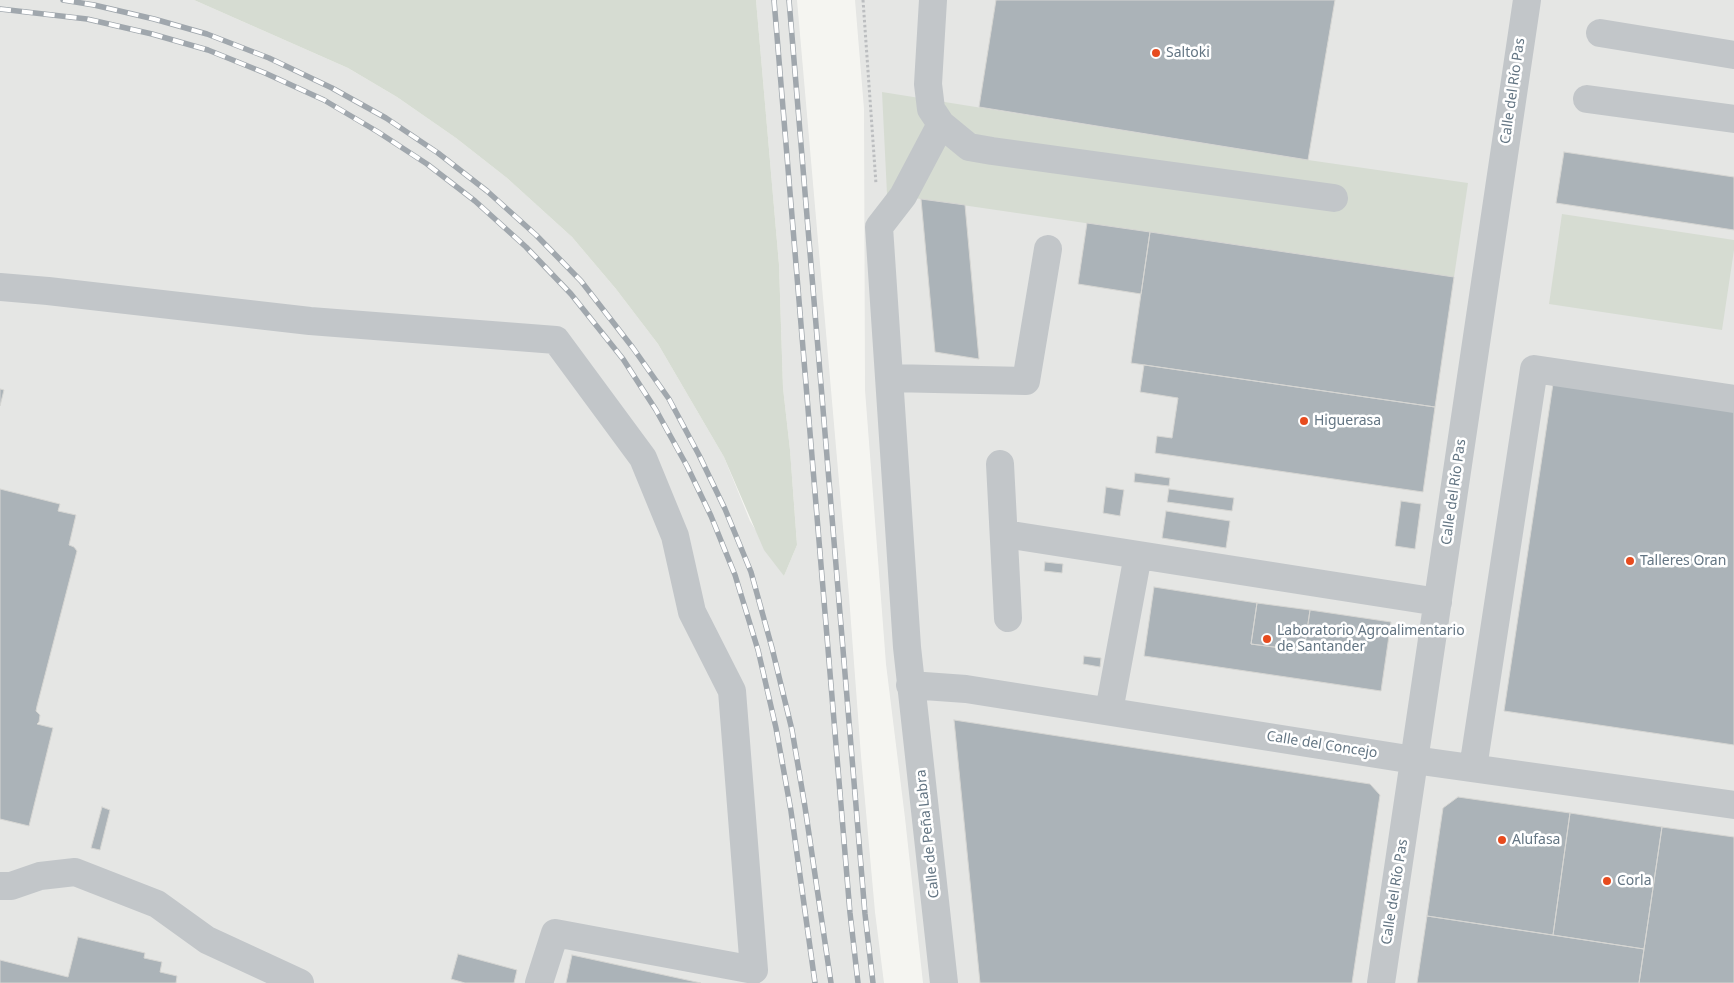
<!DOCTYPE html>
<html>
<head>
<meta charset="utf-8">
<style>
	body { margin:0 }
	canvas { display:block; background:#f5f5f1 }
</style>
</head>
<body>
<canvas width="1734" height="983"></canvas>
<script>
const g = document.querySelector('canvas').getContext('2d');
g.lineJoin = 'round';
function fillPath(path, color) { g.fillStyle = color; g.fill(path, 'evenodd'); }
const shape = rows => new Path2D(rows.map(r => 'M' + r).join(''));
function stroke(path, color, width, dash) { g.strokeStyle = color; g.lineWidth = width; g.lineCap = dash ? 'butt' : 'round'; g.setLineDash(dash || []); g.stroke(path); }
function write(font, color, halo, rows, align = 'center') {
  g.font = font + ' "Noto Sans",sans-serif'; g.lineWidth = 5; g.setLineDash([]); g.textBaseline = 'middle'; g.strokeStyle = halo; g.fillStyle = color; for (const [text, x, y, turn = 0] of rows) {
    g.save(); g.translate(x, y); g.rotate((+turn || 0) * Math.PI / 180); g.textAlign = isNaN(turn) ? turn : align; if (halo) g.strokeText(text, 0, 0); g.fillText(text, 0, 0); g.restore();
  }
}
fillPath(shape([
	[0,0,194,0,348,68,397,97,456,138,507,178,572,237,616,289,658,344,724,457,750,521,784,576,797,545,790,450,783,388,779,265,756,0,797,0,849,596,861,756,875,912,884,983,0,983],
	[855,0,1734,0,1734,983,923,983,905,818,886,664,865,390,864,109]
]), '#e5e6e4');
fillPath(shape([
	[194,0,756,0,779,265,783,388,790,450,797,545,784,576,764,550,724,457,658,344,616,289,572,237,507,178,456,138,397,97,348,68],
	[882,92,1308,160,1468,183,1454,277,887,194],
	[1562,214,1734,240,1734,250,1722,330,1549,304]
]), '#d6dcd2');
const building = shape([
	[996,0,1335,0,1308,160,979,107,996,0],
	[1564,152,1734,177,1734,230,1556,203,1564,152],
	[921,199,965,205,979,359,935,352,921,199],
	[1087,223,1150,232,1141,294,1078,284,1087,223],
	[1150,232,1454,277,1435,407,1131,363,1150,232],
	[1144,365,1435,407,1423,492,1155,453,1157,436,1172,438,1178,398,1140,392,1144,365],
	[1553,384,1734,410,1734,745,1504,711,1553,384],
	[0,389,4,390,0,406,0,389],
	[1135,473,1170,478,1169,486,1134,482,1135,473],
	[1106,487,1124,490,1120,516,1103,513,1106,487],
	[0,489,60,504,58,511,76,515,69,545,74,547,77,551,37,706,36,711,40,715,39,722,37,724,53,728,29,826,0,819,0,489],
	[1169,489,1234,498,1232,511,1167,502,1169,489],
	[1401,501,1421,504,1415,549,1395,546,1401,501],
	[1166,511,1230,521,1226,548,1162,538,1166,511],
	[1045,562,1063,564,1062,573,1044,571,1045,562],
	[1154,587,1257,603,1251,644,1304,651,1310,610,1391,622,1381,691,1144,656,1154,587],
	[1257,603,1310,610,1304,651,1251,644,1257,603],
	[1084,656,1101,658,1100,667,1083,664,1084,656],
	[954,720,1370,784,1380,795,1352,983,980,983,954,720],
	[1458,797,1570,813,1553,935,1427,916,1443,808,1458,797],
	[102,807,110,810,100,850,91,848,102,807],
	[1570,813,1662,827,1644,949,1553,935,1570,813],
	[1662,827,1734,837,1734,983,1639,983,1662,827],
	[1427,916,1644,949,1639,983,1417,983,1427,916],
	[78,937,145,953,144,958,162,962,160,972,177,976,176,983,0,983,0,960,68,977,78,937],
	[458,954,517,970,514,983,465,983,451,979,458,954],
	[572,955,701,983,566,983,572,955]
]);
fillPath(building, '#abb3b8');
stroke(building, '#d6d6d3', 1);
stroke(shape([
	[863,0,876,184]
]), '#bcbec0', 3, [2.5, 2.5]);
stroke(shape([
	[933,0,928,84,931,109,941,124,969,147,992,151,1334,198],
	[1600,33,1734,55],
	[1587,99,1734,119],
	[941,124,903,196,879,227,907,647,944,983],
	[0,287,48,291,310,321,556,340,643,458,675,536,692,612,732,691,754,970,555,933,539,983],
	[889,378,1026,381,1048,249],
	[1000,464,1008,618],
	[1005,534,1438,602],
	[910,685,966,689,1414,760,1734,805],
	[1109,711,1138,555],
	[1473,768,1534,369,1734,399],
	[0,886,11,886,40,876,75,872,157,904,207,940,300,983],
	[1381,983,1527,0]
]), '#c2c6c9', 28);
const rail = shape([
	[63,0,94,5,154,19,207,34,269,58,332,88,386,118,438,153,487,191,536,235,581,281,633,348,669,399,699,455,725,509,751,572,772,648,792,730,805,807,831,983],
	[774,0,850,913,858,983],
	[789,0,865,914,873,983],
	[0,9,87,19,152,34,208,50,265,73,324,100,378,132,427,164,475,201,526,247,571,294,623,359,656,410,687,466,711,516,735,575,758,650,776,728,791,811,815,983]
]);
stroke(rail, '#a0a7ad', 5.5);
stroke(rail, '#fff', 4, [11]);
for (const [x, y, r, color] of [
	[1156,53,5,"#e74b1e"],
	[1304,421,5,"#e74b1e"],
	[1630,561,5,"#e74b1e"],
	[1267,639,5,"#e74b1e"],
	[1502,840,5,"#e74b1e"],
	[1607,881,5,"#e74b1e"]
]) { const dot = new Path2D(); dot.arc(x, y, r, 0, 2 * Math.PI); g.fillStyle = color; g.fill(dot); stroke(dot, '#fff', 2); }
write('14px', '#637583', '#fff', [
	["Saltoki",1166,53],
	["Higuerasa",1314,421],
	["Talleres Oran",1640,561],
	["Laboratorio Agroalimentario",1277,631],
	["de Santander",1277,647],
	["Alufasa",1512,840],
	["Corla",1617,881]
], 'left');
write('14px', '#637583', '#fff', [
	["Calle del Río Pas",1513,91,-82],
	["Calle del Río Pas",1454,492,-82],
	["Calle del Concejo",1322,745,9],
	["Calle de Peña Labra",928,834,-96],
	["Calle del Río Pas",1395,892,-81]
]);
</script>
</body>
</html>
